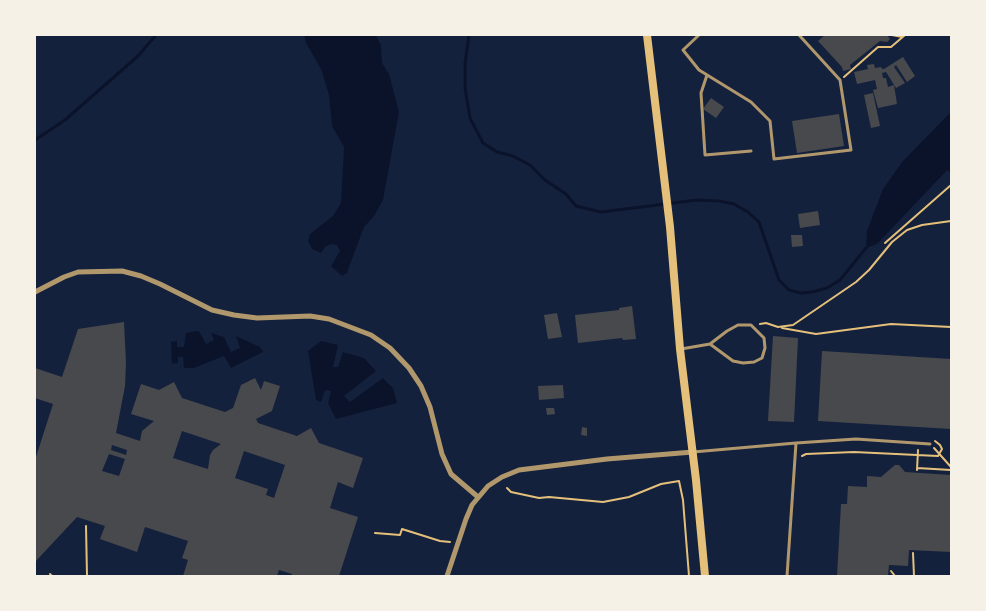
<!DOCTYPE html>
<html>
<head>
<meta charset="utf-8">
<style>
	body { margin:0 }
	#map { position:relative; width:986px; height:611px; overflow:hidden; background:#14213d; font-family:"Times New Roman",serif }
	canvas { display:block }
	.frame { position:absolute; inset:0; border:36px solid #f6f1e7; pointer-events:none }
</style>
</head>
<body>
<div id="map">
<canvas width="986" height="611"></canvas>
<div class="frame"></div>
</div>
<script>
const g = document.querySelector('canvas').getContext('2d');
g.lineJoin = 'round';
function fillPath(path, color) { g.fillStyle = color; g.fill(path, 'evenodd'); }
const shape = rows => new Path2D(rows.map(r => 'M' + r).join(''));
function stroke(path, color, width, dash) { g.strokeStyle = color; g.lineWidth = width; g.lineCap = dash ? 'butt' : 'round'; g.setLineDash(dash || []); g.stroke(path); }
fillPath(shape([
	[304,35,376,35,381,45,382,63,389,74,399,112,383,200,374,216,364,227,349,267,347,273,342,276,331,266,340,251,337,245,332,244,326,246,321,253,312,249,308,241,310,234,333,216,341,203,344,147,332,126,329,95,321,69,306,43],
	[951,112,951,166,877,244,866,248,867,231,883,189,903,161],
	[196,331,199,331,206,344,214,340,211,333,224,337,231,352,240,348,236,336,260,347,263,352,231,368,224,356,194,368,184,368,183,357,178,357,178,363,172,364,171,342,177,341,177,347,184,347,186,333],
	[321,341,338,345,333,367,338,367,343,352,364,358,376,371,344,396,350,402,383,378,393,388,397,403,336,419,328,403,331,391,325,390,321,402,316,400,308,351]
]), '#0b132b');
stroke(shape([
	[469,35,465,64,465,88,470,118,483,143,497,152,513,156,530,165,545,180,566,194,576,206,601,212,697,200,719,201,734,204,748,212,759,222,779,280,789,290,801,293,812,292,827,288,840,280,866,248],
	[35,140,65,120,138,56,156,35],
	[948,168,951,171]
]), '#0b132b', 3);
fillPath(shape([
	[825,35,887,35,890,39,887,42,880,41,850,65,851,69,843,71,842,67,818,41],
	[903,57,915,76,907,82,896,65,894,67,905,83,896,88,886,72,882,73,883,78,886,78,888,87,894,85,897,104,878,108,873,90,877,89,875,80,857,84,854,72,868,69,867,65,874,64,875,68,881,67,882,69,884,69],
	[873,93,880,126,871,128,864,95],
	[711,98,724,107,716,118,703,109],
	[839,114,844,146,797,153,792,121],
	[818,211,820,225,800,228,798,214],
	[791,235,802,235,803,246,792,247],
	[632,306,636,339,623,340,622,338,578,343,575,315,619,310,619,308],
	[557,313,562,337,548,339,544,315],
	[124,322,126,363,125,386,116,433,140,441,142,431,154,421,131,414,141,384,159,390,174,382,182,398,225,412,233,408,241,385,255,378,261,390,264,381,280,386,272,411,256,419,258,423,297,436,311,428,319,443,363,458,353,488,338,482,330,508,358,517,339,576,292,576,292,574,279,570,277,576,183,576,188,560,182,558,188,541,145,527,137,552,100,539,105,526,77,517,35,562,35,460,53,404,35,398,35,368,62,377,78,329],
	[182,431,221,444,213,450,210,455,208,469,173,458],
	[112,445,127,450,126,455,111,450],
	[244,451,285,465,274,498,266,495,268,489,235,478],
	[109,454,125,459,119,476,102,471],
	[773,336,798,338,794,422,768,421],
	[822,351,951,359,951,429,818,421],
	[563,385,564,398,539,400,538,386],
	[546,408,554,408,555,414,547,415],
	[582,427,587,428,587,436,581,435],
	[895,465,899,465,905,472,951,475,951,552,909,550,908,566,889,565,888,576,837,576,841,504,847,504,848,486,867,487,867,476,881,477]
]), '#48494c');
stroke(shape([
	[892,35,902,37,903,35],
	[931,35,951,35],
	[844,77,878,47,891,47,905,35],
	[885,243,951,185],
	[760,324,766,323,778,327],
	[778,327,793,325,856,282,869,270,892,242,907,230,922,225,951,221],
	[782,328,816,334,891,324,951,327],
	[934,448,951,467],
	[802,456,806,454,854,452,938,456,942,449,940,445,935,441],
	[917,468,951,470],
	[917,470,918,450],
	[507,488,511,492,539,498,549,497,603,502,629,497,661,484,679,481,683,500,689,576],
	[86,526,87,576],
	[375,533,400,535,402,529,440,541,450,542],
	[913,553,914,576],
	[891,571,895,576],
	[50,574,52,576],
	[927,576,928,576]
]), '#e5c07b', 2);
stroke(shape([
	[699,35,683,50,699,70,751,102,770,121,774,159,851,150,840,80,799,35],
	[707,75,701,93,705,155,751,151],
	[681,349,710,344,733,361,743,363,754,362,762,358,765,348,764,338,751,325,738,325,727,331,710,344],
	[796,443,856,439,930,444],
	[693,452,796,443,787,576]
]), '#b1986c', 3);
stroke(shape([
	[35,292,64,277,78,272,122,271,141,276,160,284,212,310,234,315,257,318,310,316,329,319,371,335,390,348,409,368,421,386,430,407,442,454,451,474,478,497],
	[447,576,466,519,472,505,488,486,502,477,519,470,607,459,693,452]
]), '#b1986c', 5);
stroke(shape([
	[647,35,670,227,680,349,696,480,705,576]
]), '#e5c07b', 8);
</script>
</body>
</html>
